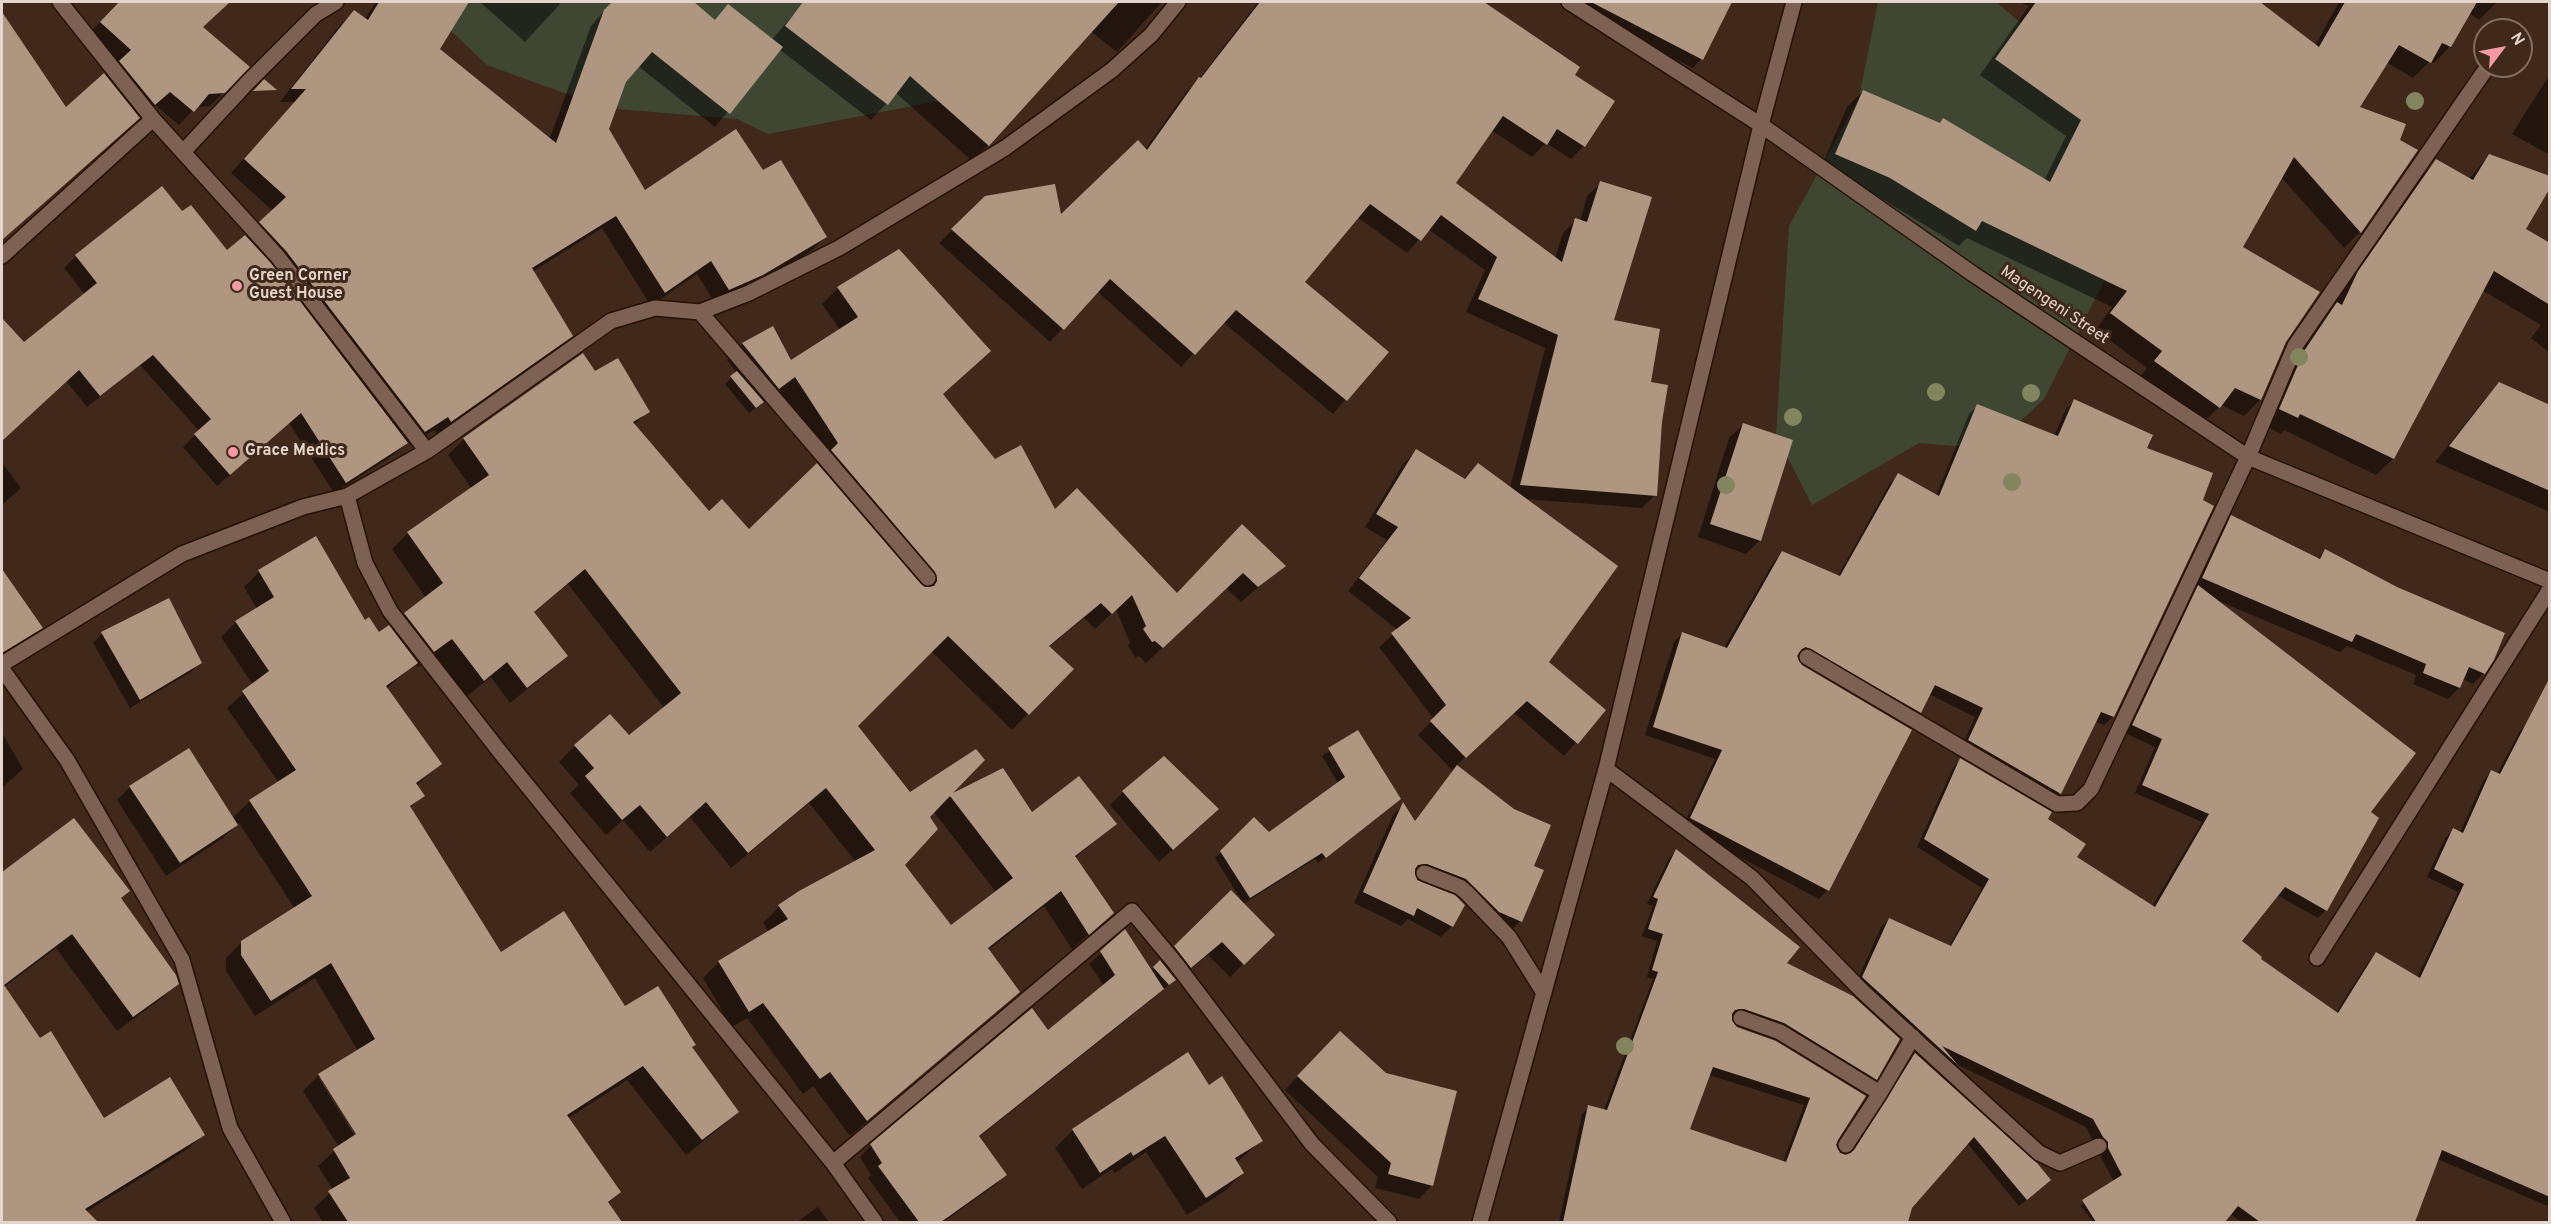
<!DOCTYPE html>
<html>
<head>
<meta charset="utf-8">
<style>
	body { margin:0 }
	#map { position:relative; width:2551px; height:1224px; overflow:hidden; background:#40291b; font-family:Overpass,sans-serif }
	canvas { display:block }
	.frame { position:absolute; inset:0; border:3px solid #e4d5cc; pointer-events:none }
	.north { position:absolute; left:2473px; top:18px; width:60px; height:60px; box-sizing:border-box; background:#40291b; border:2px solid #826e62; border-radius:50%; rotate:58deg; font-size:16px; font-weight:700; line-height:24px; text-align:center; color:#e4d5cc }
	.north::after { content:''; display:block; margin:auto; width:21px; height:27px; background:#f39aa7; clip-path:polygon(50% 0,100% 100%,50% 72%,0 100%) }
</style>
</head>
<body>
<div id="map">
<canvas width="2551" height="1224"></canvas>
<div class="frame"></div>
<div class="north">N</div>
</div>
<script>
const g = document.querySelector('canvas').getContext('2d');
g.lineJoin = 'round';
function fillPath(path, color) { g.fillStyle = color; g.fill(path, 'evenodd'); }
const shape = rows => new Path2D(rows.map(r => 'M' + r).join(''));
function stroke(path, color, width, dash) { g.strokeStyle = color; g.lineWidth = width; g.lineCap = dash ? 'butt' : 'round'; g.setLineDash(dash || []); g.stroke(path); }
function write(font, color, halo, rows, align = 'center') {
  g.font = font + ' Overpass,sans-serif'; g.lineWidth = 6; g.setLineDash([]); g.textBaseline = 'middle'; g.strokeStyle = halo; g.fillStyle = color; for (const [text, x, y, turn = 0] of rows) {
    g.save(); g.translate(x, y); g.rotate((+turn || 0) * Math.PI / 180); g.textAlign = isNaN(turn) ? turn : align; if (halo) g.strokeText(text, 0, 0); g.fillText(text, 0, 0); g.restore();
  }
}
fillPath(shape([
	[421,2,1000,2,959,97,768,134,737,119,605,108,487,65],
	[1878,2,1996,2,2066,61,2144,203,2044,399,1991,449,1919,443,1812,505,1776,435,1789,226,1859,98]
]), '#3f4733');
fillPath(shape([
	[119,2,228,2,201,27,224,92,210,106,196,107,179,125,155,105,2,239,2,15,66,109,117,64,87,36],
	[376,2,467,2,438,49,549,140,591,26,612,2,692,2,766,66,715,127,638,66,625,81,607,129,645,192,763,172,825,237,811,251,747,289,715,303,697,274,651,306,602,228,532,272,571,336,557,349,437,434,434,430,410,445,408,441,395,454,334,493,289,423,217,486,183,447,199,431,140,365,87,407,66,381,8,434,2,427,2,336,10,329,24,344,85,295,64,268,76,256,182,213,227,253,245,238,273,211,231,173,295,102,280,102,340,25,354,12,364,20],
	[480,2,557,2,560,4,525,42],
	[804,2,811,2,857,37,885,2,978,2,1000,19,988,145,972,161,896,93,871,120,770,42],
	[1080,2,1162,2,1117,52,1074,18,1085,5],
	[1258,2,1440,2,1471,22,1573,76,1613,102,1584,146,1571,159,1546,143,1532,157,1491,130,1454,183,1555,258,1563,233,1576,220,1580,221,1587,196,1601,183,1612,321,1650,383,1660,422,1655,495,1642,508,1524,499,1547,662,1604,710,1564,756,1513,712,1456,766,1532,867,1520,921,1510,932,1455,890,1414,874,1415,881,1452,926,1441,937,1408,919,1401,926,1354,903,1393,815,1403,805,1414,822,1453,771,1418,735,1434,719,1379,647,1398,630,1348,591,1387,540,1365,527,1404,463,1416,451,1463,480,1478,465,1510,488,1545,348,1466,312,1485,270,1428,229,1407,253,1357,217,1302,282,1386,352,1333,414,1223,322,1181,367,1097,291,1050,342,939,243,985,198,1060,217,1145,150,1186,92,1199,79],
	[1562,2,1731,2,1701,59,1693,68],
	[2019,2,2258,2,2315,46,2339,2,2497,2,2479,20,2469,13,2450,47,2434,63,2430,61,2413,78,2386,62,2358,108,2398,141,2416,151,2360,232,2344,248,2281,177,2241,248,2285,341,2260,400,2244,416,2221,405,2203,423,2139,378,2147,368,2096,330,2112,307,1967,238,1959,246,1874,194,1820,170,1847,107,1863,91,1939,124,1943,120,2044,181,2066,136,1980,75,2029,6],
	[2550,74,2550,155,2512,134],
	[2489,155,2524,229,2550,245,2550,353,2531,338,2541,325,2482,290,2393,459,2376,475,2284,430,2281,434,2264,425,2288,369,2321,320,2333,308,2342,289,2420,177,2436,161,2469,179],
	[838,288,942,394,995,461,1054,512,1177,594,1226,543,1283,566,1241,602,1226,588,1146,663,1139,656,1136,658,1128,646,1130,643,1116,609,1095,629,1084,618,1049,647,1072,669,1012,730,931,651,856,726,910,794,947,798,1003,770,1032,814,1115,824,1075,858,1113,913,1072,949,1044,906,987,951,1018,992,850,1136,813,1086,803,1094,747,1018,732,1027,703,978,719,962,769,932,763,923,779,907,856,862,809,803,731,868,690,817,650,852,623,820,606,835,570,793,579,785,559,762,575,746,629,738,665,709,568,584,533,613,566,655,550,671,510,703,491,677,467,696,435,654,418,667,415,664,386,689,440,764,416,786,423,795,410,808,500,954,624,1008,690,1048,737,1112,721,1127,686,1155,627,1080,567,1119,619,1192,608,1204,621,1222,411,1222,410,1221,407,1222,323,1222,314,1208,333,1190,318,1166,339,1147,303,1091,319,1075,358,1051,315,978,255,1016,226,971,226,958,242,942,295,909,239,823,223,838,166,876,117,800,130,787,232,818,250,801,279,783,227,708,253,685,221,637,236,622,257,609,244,587,259,572,365,622,379,635,390,629,426,598,392,549,408,533,472,489,448,455,464,439,594,373,648,411,634,425,709,513,749,532,823,460,778,392,749,413,725,384,737,373,727,360,743,344,773,328,791,362,840,330,822,304],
	[933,811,996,892,950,927,903,865,928,817],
	[318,1077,321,1077,361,1139,358,1141],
	[2499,384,2550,406,2550,512,2435,462,2484,400],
	[2074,401,2145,449,2201,501,2212,507,2113,717,2104,725,2094,721,2059,793,2051,802,1961,749,1975,717,1929,694,1920,712,1911,720,1794,653,1800,666,1910,731,1828,890,1819,899,1683,827,1715,759,1645,735,1674,642,1682,634,1724,648,1774,561,1783,553,1838,576,1890,483,1899,475,1936,496,1969,414,1978,406,2054,436,2066,409],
	[1743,425,1760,540,1746,554,1698,537,1729,438],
	[2,463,21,488,2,505],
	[2232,517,2317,559,2325,551,2484,673,2473,684,2462,679,2459,688,2448,699,2413,684,2416,675,2347,646,2340,652,2216,600,2369,813,2326,910,2318,918,2277,895,2240,942,2259,959,2336,1013,2368,962,2376,954,2417,978,2458,892,2427,877,2445,838,2453,830,2460,833,2484,779,2492,771,2497,774,2520,731,2528,723,2550,734,2550,1207,2437,1159,2413,1222,2241,1222,2229,1213,2212,1208,2188,1222,2093,1222,2081,1206,2089,1198,2114,1182,2101,1157,2100,1150,2095,1145,2086,1127,1956,1064,1949,1072,1855,986,1881,927,1889,919,1949,946,1982,888,1917,847,1953,768,1960,760,2047,820,2075,858,2152,907,2202,822,2135,793,2155,747,2125,733,2191,595,2195,590,2192,589,2221,527],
	[10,584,41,628,27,641,2,657,2,589],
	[168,600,200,663,191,672,130,708,93,643,102,634],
	[1358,732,1399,799,1318,863,1315,859,1243,904,1273,935,1230,977,1208,955,1177,980,1175,978,1160,993,978,1138,1005,1175,994,1186,943,1222,900,1222,868,1178,871,1175,860,1157,871,1145,1047,1032,1104,986,1089,964,1125,931,1151,971,1231,892,1241,900,1215,858,1254,820,1269,834,1338,783,1322,756],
	[2,733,23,769,2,788],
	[1123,792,1203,822,1159,862,1110,805],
	[74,820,120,899,177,983,162,998,117,1031,56,948,4,987,40,1040,104,1120,203,1134,188,1149,86,1212,96,1222,2,1222,2,874],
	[1676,851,1785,964,1875,1079,1869,1085,1736,1015,1730,1016,1730,1021,1736,1028,1864,1097,1835,1145,1839,1154,1846,1156,1851,1154,1909,1061,1915,1055,2043,1186,2019,1206,1967,1143,1910,1207,1906,1222,1559,1222,1582,1114,1589,1107,1604,1110,1653,979,1647,977,1657,941,1642,936,1653,906,1647,904,1669,858],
	[1709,1075,1804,1105,1783,1162,1688,1129],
	[1326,1046,1432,1185,1419,1199,1375,1188,1378,1177,1285,1090],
	[1187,1054,1209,1087,1262,1140,1236,1163,1243,1173,1225,1191,1187,1215,1146,1152,1115,1173,1112,1169,1082,1189,1055,1148,1073,1130],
	[818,1207,829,1222,797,1222]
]), '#0007');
fillPath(shape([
	[119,2,230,2,203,27,250,67,225,93,209,94,194,112,170,92,155,105,119,61,131,50,100,22],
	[379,2,469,2,440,49,556,143,604,10,612,2,694,2,715,20,728,4,783,47,730,114,652,52,626,82,609,129,645,190,736,129,763,170,781,160,827,237,763,275,729,290,711,261,665,293,616,216,532,268,573,336,451,422,448,417,425,432,286,251,259,222,286,197,244,159,306,89,291,89,354,10,368,20],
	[803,2,1119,2,989,146,910,76,888,105,785,26],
	[1260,2,1484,2,1580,67,1575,75,1615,101,1585,147,1557,129,1547,145,1503,116,1456,183,1562,262,1575,218,1587,222,1600,181,1652,197,1614,320,1660,329,1651,382,1668,385,1662,422,1657,496,1520,485,1558,335,1478,299,1497,257,1441,215,1421,241,1370,204,1305,282,1389,352,1347,401,1236,310,1195,355,1110,279,1064,330,951,229,985,196,1055,184,1061,214,1138,140,1147,150,1199,77,1201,78],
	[1591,2,1732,2,1703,60],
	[2036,2,2260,2,2319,47,2345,2,2477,2,2451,47,2442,43,2431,63,2399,45,2360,107,2406,124,2400,140,2418,150,2361,233,2294,157,2243,247,2320,292,2286,342,2261,400,2235,388,2220,408,2154,361,2162,351,2110,313,2127,291,1982,221,1976,231,1890,178,1835,154,1863,90,1940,123,1943,118,2050,182,2081,120,1995,59],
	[2,12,66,107,104,73,140,118,2,240],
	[264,79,277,90,252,91,254,90],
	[2489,154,2550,176,2550,188,2526,229,2550,243,2550,305,2494,271,2394,459,2300,414,2298,418,2279,409,2304,351,2337,302,2342,305,2358,271,2436,159,2473,180],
	[162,186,182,211,191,205,227,250,245,235,271,263,408,443,346,483,301,413,230,475,194,434,211,419,153,355,100,396,79,370,2,441,2,318,24,342,97,283,75,255],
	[899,249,991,351,943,394,995,459,1021,445,1055,509,1077,488,1177,593,1242,524,1286,566,1258,587,1243,573,1163,648,1155,641,1152,642,1143,629,1146,626,1132,595,1112,614,1101,603,1049,646,1074,669,1029,715,948,636,858,726,910,792,976,749,985,760,953,793,1003,768,1032,812,1079,776,1117,824,1075,856,1114,913,1089,935,1061,891,988,948,1020,992,867,1121,830,1072,820,1079,763,1003,749,1012,718,961,788,919,778,905,799,891,875,850,826,788,748,853,706,802,667,837,640,805,622,820,585,776,594,768,574,745,610,714,629,735,681,693,585,569,534,612,568,656,527,688,507,662,484,681,452,639,434,652,404,613,443,583,407,532,489,475,463,438,583,353,595,371,618,358,650,412,633,422,709,511,722,499,749,529,817,463,921,584,925,587,934,586,937,581,935,572,831,450,838,443,795,377,779,389,742,343,773,326,791,360,858,317,837,287],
	[950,796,1013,878,951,925,905,865,938,829,930,817],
	[737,371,764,402,756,408,730,376],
	[2499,382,2550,405,2550,491,2449,446],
	[2074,399,2153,435,2147,448,2213,473,2203,500,2214,506,2114,717,2101,712,2061,794,1968,740,1983,708,1935,685,1921,713,1806,647,1802,649,1797,656,1802,665,1912,730,1829,891,1690,818,1722,750,1653,727,1682,632,1727,648,1782,551,1840,576,1898,473,1939,496,1977,404,2058,436],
	[1743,423,1793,440,1761,541,1710,524],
	[1416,449,1465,479,1478,463,1618,566,1549,662,1606,710,1578,744,1527,701,1466,758,1430,721,1446,705,1391,633,1411,618,1359,578,1398,527,1376,514],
	[2231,515,2320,559,2325,549,2397,587,2505,633,2494,660,2485,674,2469,667,2460,688,2423,673,2426,664,2356,634,2352,642,2202,578],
	[316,536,365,620,369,617,379,632,389,625,418,663,386,686,442,764,416,783,425,796,410,806,501,952,564,911,625,1006,658,986,696,1045,692,1047,739,1112,702,1140,643,1066,567,1115,621,1192,608,1202,622,1222,348,1222,328,1191,350,1178,333,1149,356,1134,318,1074,375,1039,331,963,271,1001,241,955,241,941,312,896,249,800,296,770,242,691,269,671,235,621,274,597,258,570],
	[2,569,43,628,2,653],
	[2198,585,2416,753,2371,812,2379,818,2327,911,2285,887,2242,941,2262,957,2261,959,2338,1013,2376,952,2420,978,2464,884,2434,869,2453,828,2463,833,2491,770,2500,774,2550,677,2550,1197,2442,1150,2415,1222,2260,1222,2238,1206,2225,1222,2096,1222,2082,1200,2122,1175,2108,1148,2108,1142,2103,1137,2093,1119,1942,1046,1958,1065,1862,977,1889,918,1951,946,1989,879,1924,839,1960,758,2052,812,2048,819,2086,844,2077,857,2155,907,2209,814,2142,785,2162,739,2132,725],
	[169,598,202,663,140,700,101,632],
	[1358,730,1401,799,1326,858,1322,853,1250,898,1220,851,1254,817,1269,832,1345,777,1328,748],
	[189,748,238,825,180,863,129,786],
	[1164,756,1219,809,1173,850,1122,791],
	[1457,765,1514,809,1551,825,1534,866,1544,870,1522,922,1499,912,1466,879,1427,864,1418,865,1415,869,1417,880,1455,895,1465,905,1453,927,1417,908,1414,916,1363,892,1403,802,1415,821],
	[74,818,130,891,121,898,176,975,179,984,133,1017,72,934,4,985,40,1038,51,1031,104,1118,170,1077,205,1135,85,1209,98,1222,2,1222,2,872],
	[1676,849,1800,947,1787,963,1853,996,1900,1039,1877,1080,1784,1023,1744,1009,1735,1010,1732,1014,1732,1020,1737,1027,1776,1041,1866,1096,1838,1140,1836,1145,1840,1153,1846,1155,1854,1150,1915,1053,2037,1163,2051,1180,2027,1200,1974,1137,1912,1208,1908,1222,1563,1222,1588,1105,1607,1110,1658,972,1652,970,1663,934,1648,929,1658,899,1653,897],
	[1713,1067,1810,1098,1786,1162,1690,1129],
	[1231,890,1275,935,1244,965,1222,942,1191,968,1174,946],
	[1125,929,1164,989,979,1136,1007,1175,941,1222,919,1222,878,1166,882,1163,870,1144,1032,1008,1048,1030,1115,975,1100,951],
	[1160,960,1176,980,1169,985,1153,967],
	[1340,1031,1386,1073,1457,1091,1433,1186,1388,1174,1391,1163,1297,1076],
	[1188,1052,1209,1085,1222,1076,1263,1141,1235,1158,1244,1173,1206,1198,1165,1136,1133,1156,1131,1152,1100,1173,1072,1129]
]), '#af9681');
const minor = shape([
	[60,2,153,119,278,257,427,451],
	[1569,2,1761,125,1973,274,2248,457,2550,581],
	[184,151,247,83,316,14,336,2],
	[2,256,153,119],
	[700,312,928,578],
	[347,496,365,563,390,611,500,752,833,1163,875,1222],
	[1807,657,2057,804,2077,803,2091,789,2248,457,2295,346,2488,66],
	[2,664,182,554,303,507,347,496,427,451,611,321,655,308,700,312,749,293,839,248,1005,148,1112,70,1151,35,1178,2],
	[2,669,67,760,182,960,230,1128,283,1222],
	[1606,769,1752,878,1862,991,2039,1153,2060,1163,2099,1146],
	[1424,873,1460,887,1467,893,1509,937,1544,993],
	[2317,958,2550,589],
	[1741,1018,1780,1032,1880,1093],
	[1846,1145,1880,1093,1913,1037],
	[833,1163,1132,911,1176,964,1312,1144,1389,1222],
	[1480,1222,1606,769,1761,125,1794,2]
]);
stroke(minor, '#261105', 18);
stroke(minor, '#7d6253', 15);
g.fillStyle = '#83855e';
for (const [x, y] of [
	[2415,101],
	[2299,357],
	[1936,392],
	[2031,393],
	[1793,417],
	[2012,482],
	[1726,485],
	[1625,1046]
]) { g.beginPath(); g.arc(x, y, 9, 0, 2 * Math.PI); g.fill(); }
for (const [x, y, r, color] of [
	[237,286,6,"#f39aa7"],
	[233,452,6,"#f39aa7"]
]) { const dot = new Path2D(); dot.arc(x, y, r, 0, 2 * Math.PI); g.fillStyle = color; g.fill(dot); stroke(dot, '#40291b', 2); }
write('bold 16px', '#e4d5cc', '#40291b', [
	["Green Corner",249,277],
	["Guest House",249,295],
	["Grace Medics",245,452]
], 'left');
write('16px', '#e4d5cc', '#40291b', [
	["Magengeni Street",2054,306,34]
]);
</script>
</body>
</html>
